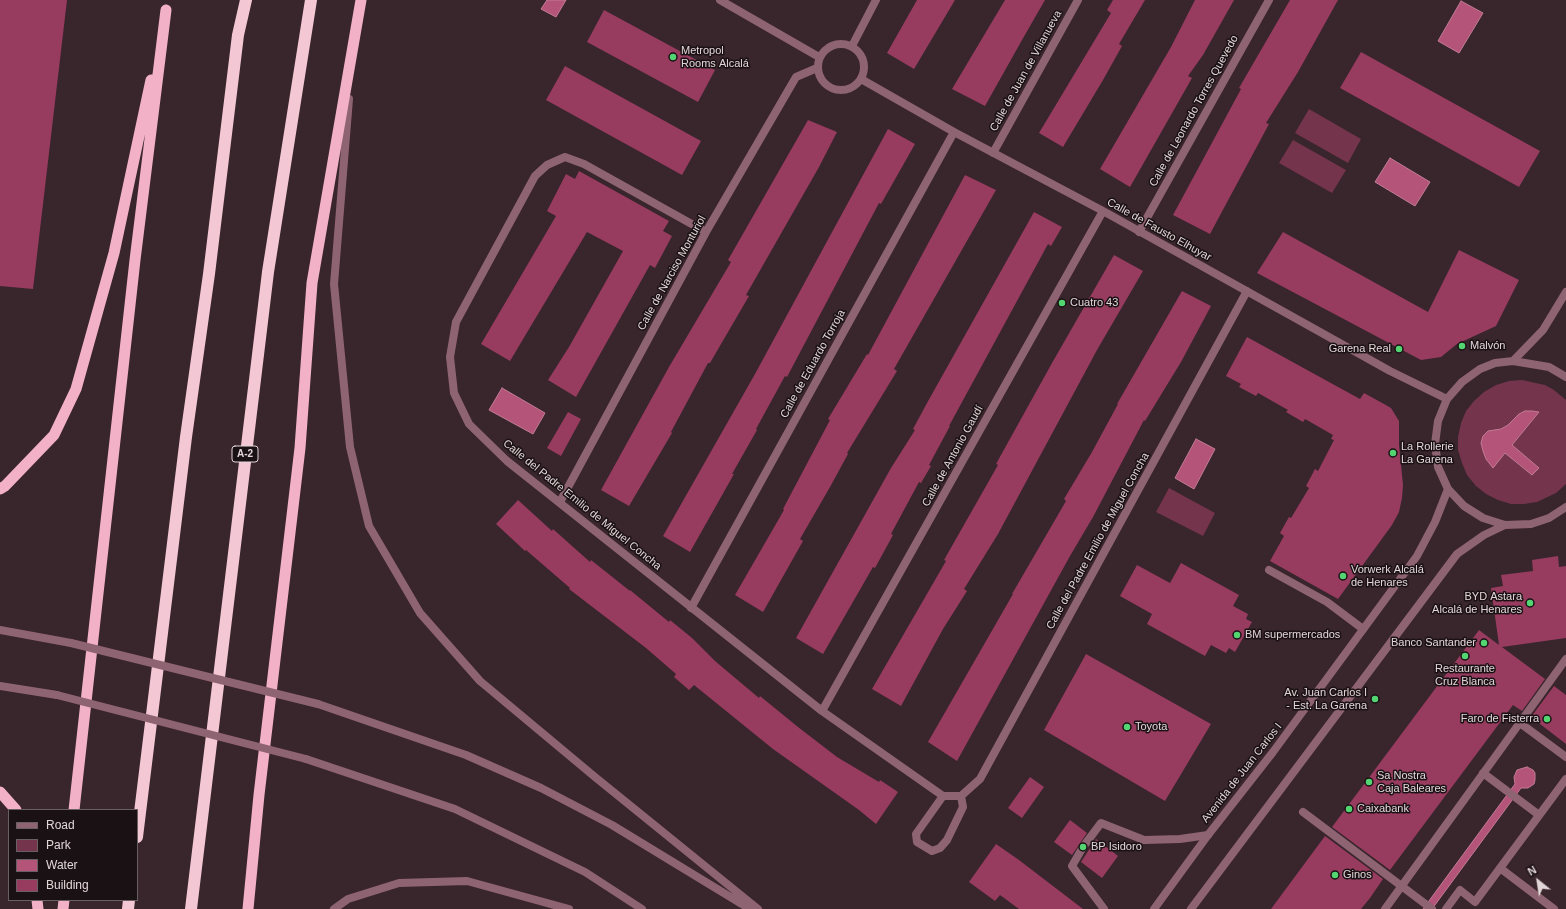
<!DOCTYPE html>
<html>
<head>
<meta charset="utf-8">
<style>
	body { margin:0 }
	#map { position:relative; width:1566px; height:909px; overflow:hidden; background:#39252c; font-family:Arial,sans-serif }
	canvas { display:block }
	.legend { position:absolute; left:8px; top:809px; width:130px; height:92px; box-sizing:border-box; background:#1a1114; border:1px solid #6a6063; margin:0; padding:5px 7px; list-style:none; font-size:12px; color:#e3d6d9 }
	.legend li { display:flex; align-items:center; gap:8px; height:20px }
	.legend b { width:20px; border:1px solid #6a6063 }
	.north { position:absolute; left:1518px; top:861px; width:40px; height:40px; -webkit-text-stroke:3px #1a1114; paint-order:stroke; rotate:330deg; font-size:11px; font-weight:700; line-height:16px; text-align:center; color:#e3d6d9 }
	.north::after { content:''; display:block; margin:auto; width:14px; height:18px; background:#e3d6d9; clip-path:polygon(50% 0,100% 100%,50% 72%,0 100%) }
</style>
</head>
<body>
<div id="map">
<canvas width="1566" height="909"></canvas>
<ul class="legend">
<li><b style="height:5px;background:#8f6472"></b>Road</li>
<li><b style="height:11px;background:#74344c"></b>Park</li>
<li><b style="height:11px;background:#b45478"></b>Water</li>
<li><b style="height:11px;background:#973b5f"></b>Building</li>
</ul>
<div class="north">N</div>
</div>
<script>
const g = document.querySelector('canvas').getContext('2d');
g.lineJoin = 'round';
function fillPath(path, color) { g.fillStyle = color; g.fill(path, 'evenodd'); }
const shape = rows => new Path2D(rows.map(r => 'M' + r).join(''));
function stroke(path, color, width, dash) { g.strokeStyle = color; g.lineWidth = width; g.lineCap = dash ? 'butt' : 'round'; g.setLineDash(dash || []); g.stroke(path); }
function write(font, color, halo, rows, align = 'center') {
  g.font = font + ' Arial,sans-serif'; g.lineWidth = 3; g.setLineDash([]); g.textBaseline = 'middle'; g.strokeStyle = halo; g.fillStyle = color; for (const [text, x, y, turn = 0] of rows) {
    g.save(); g.translate(x, y); g.rotate((+turn || 0) * Math.PI / 180); g.textAlign = isNaN(turn) ? turn : align; if (halo) g.strokeText(text, 0, 0); g.fillText(text, 0, 0); g.restore();
  }
}
fillPath(shape([
	[1309,109,1361,139,1348,163,1295,133],
	[1293,140,1346,170,1332,193,1279,163],
	[1522,380,1545,385,1554,390,1566,400,1566,484,1556,493,1537,502,1524,504,1511,504,1498,500,1486,494,1476,486,1467,475,1462,463,1458,450,1458,437,1461,423,1466,411,1474,401,1484,392,1496,385,1509,381],
	[1538,412,1512,445,1539,468,1532,475,1505,453,1488,432,1501,429,1508,425,1519,414],
	[1169,488,1215,513,1203,536,1156,512]
]), '#74344c');
const water = shape([
	[547,0,566,0,556,17,541,9,547,0],
	[1461,1,1483,13,1459,53,1438,41,1461,1],
	[1390,158,1430,182,1415,206,1375,182,1390,158],
	[502,388,545,413,533,434,489,410,502,388],
	[1525,411,1532,411,1539,412,1512,445,1539,468,1532,475,1505,453,1493,468,1486,459,1483,451,1481,443,1483,436,1488,431,1501,429,1508,425,1519,414,1525,411],
	[1196,439,1215,449,1194,489,1175,478,1196,439],
	[1527,767,1533,770,1535,773,1535,780,1534,784,1528,788,1521,788,1432,909,1423,909,1515,784,1514,777,1517,770,1527,767]
]);
fillPath(water, '#b45478');
stroke(water, '#c27b95', 1);
fillPath(shape([
	[0,0,67,0,33,289,0,286],
	[917,0,955,0,914,69,887,53],
	[1005,0,1045,0,1022,40,985,106,952,89],
	[1113,0,1145,0,1119,44,1122,46,1103,80,1063,147,1039,133,1111,13,1107,10],
	[1195,0,1234,0,1203,55,1188,76,1192,78,1130,187,1100,169,1171,47],
	[1290,0,1338,0,1298,72,1266,123,1269,124,1210,234,1173,215,1241,89,1239,88],
	[604,10,715,70,698,102,587,42],
	[1361,52,1540,151,1519,187,1340,88],
	[565,66,701,141,682,175,546,100],
	[808,120,837,132,819,167,746,295,749,296,710,363,708,363,671,432,672,433,629,506,601,490,669,367,731,262,728,260],
	[888,129,915,144,881,204,879,203,787,377,785,376,756,429,757,430,732,474,734,474,690,552,663,536,755,374],
	[579,171,669,221,663,231,672,236,655,268,650,265,576,397,548,380,569,347,623,251,587,232,510,361,481,344,556,216,547,211,566,174,575,179],
	[965,175,996,190,894,369,897,371,847,453,848,454,830,487,800,539,803,541,763,612,735,595,784,510,783,509,830,420,828,419,867,354,868,355],
	[1034,212,1062,227,1051,246,1048,244,949,426,950,426,929,465,931,466,921,483,919,482,891,534,893,535,875,568,873,567,823,654,796,638,891,468,915,430,913,429,927,403],
	[1283,232,1428,312,1459,250,1519,280,1496,326,1457,344,1441,357,1421,360,1257,273],
	[1114,255,1143,271,1097,350,998,534,964,589,967,591,943,629,901,706,872,689,946,561,944,560,998,465,996,464,1052,363],
	[1182,291,1211,306,1181,362,1145,421,1144,420,1093,517,1070,556,957,761,928,742,1013,594,1012,594,1066,501,1064,499,1092,452,1118,404,1117,404],
	[1247,337,1360,399,1364,393,1384,404,1391,408,1399,421,1399,445,1403,485,1402,498,1399,512,1392,525,1338,599,1270,561,1284,536,1280,533,1289,517,1291,518,1309,488,1306,486,1315,469,1318,471,1334,440,1331,439,1333,435,1305,419,1303,422,1286,412,1288,410,1258,393,1256,396,1239,387,1241,384,1226,376],
	[568,412,581,419,561,456,547,448],
	[518,500,552,531,553,529,590,562,591,560,630,591,630,590,669,622,670,620,692,638,715,661,759,698,760,696,798,727,837,757,879,782,880,780,898,792,876,824,859,810,773,749,694,685,689,690,674,677,676,674,646,648,569,589,570,588,526,550,525,551,496,524],
	[1558,556,1559,567,1566,566,1566,638,1502,647,1545,679,1522,711,1513,705,1390,870,1332,827,1479,630,1499,645,1491,588,1503,586,1501,575,1533,571,1532,560],
	[1181,563,1239,595,1233,606,1248,614,1246,619,1252,622,1235,652,1229,648,1226,653,1211,645,1205,656,1147,624,1152,614,1120,596,1137,565,1170,583],
	[1086,654,1211,724,1165,801,1044,730],
	[1554,686,1566,695,1566,744,1531,717],
	[1030,777,1044,787,1022,818,1008,808],
	[1070,820,1087,833,1072,855,1054,842],
	[1325,836,1383,879,1370,898,1361,909,1271,909],
	[1096,839,1118,856,1102,878,1081,862],
	[996,844,1019,860,1083,909,1019,909,1000,895,995,901,969,882]
]), '#973b5f');
stroke(shape([
	[1269,570,1327,602,1363,629],
	[1104,909,1072,866,1083,847,1101,823,1144,840,1180,839,1208,835]
]), '#8f6472', 8);
stroke(shape([
	[1520,723,1566,757],
	[1483,773,1539,815],
	[1303,812,1432,909],
	[1500,868,1554,909],
	[1385,909,1566,659],
	[1446,909,1460,890,1475,902,1566,779]
]), '#8f6472', 8);
stroke(shape([
	[720,0,819,57],
	'818 67a23 23 0 1 1 46 0a23 23 0 1 1-46 0Z',
	[852,46,876,0],
	[861,79,954,132,1103,211,1390,371,1447,399],
	[993,153,1078,0],
	[706,232,584,164,565,157,547,165,535,176,456,322,450,357,454,393,469,424,507,461,822,711,943,796,961,796,980,779,1247,291],
	[1139,232,1269,0],
	[1513,361,1543,330,1566,292],
	[1566,377,1549,367,1513,361,1495,363,1480,369,1462,382,1447,399,1438,421,1435,444,1438,467,1448,489,1464,506,1483,518,1505,525,1531,524,1549,518,1566,507],
	[560,502,706,232,796,77,817,68],
	[691,608,954,132],
	[822,711,1103,211],
	[943,796,916,834,917,842,932,851,940,848,947,840,963,807,961,796],
	[1154,909,1208,835,1273,752,1417,556,1435,522,1448,489],
	[1191,909,1457,554,1484,535,1505,525]
]), '#8f6472', 8);
stroke(shape([
	[349,99,334,284,350,447,369,526,420,613,480,681,595,777,758,909],
	[0,630,71,643],
	[0,686,57,695],
	[318,704,466,755,541,788,612,825,750,909],
	[306,759,455,809,585,872,642,909],
	[334,909,348,899,399,883,467,881,569,909]
]), '#8f6472', 8);
stroke(shape([
	[0,489,5,486,54,435,76,389,114,253,151,80],
	[0,792,16,810],
	[74,810,135,260,166,10],
	[37,900,38,909],
	[63,909,64,900],
	[248,909,259,795,300,448,312,283,361,0]
]), '#f2b1c6', 11);
stroke(shape([
	[137,837,186,437,209,274,238,35,246,0],
	[128,909,129,900],
	[191,909,268,272,311,0]
]), '#f3c7d4', 12);
stroke(shape([
	[71,643,318,704],
	[57,695,306,759]
]), '#8f6472', 8);
for (const [x, y, r, color] of [
	[673,57,4,"#53d672"],
	[1062,303,4,"#53d672"],
	[1462,346,4,"#53d672"],
	[1399,349,4,"#53d672"],
	[1393,453,4,"#53d672"],
	[1343,576,4,"#53d672"],
	[1530,603,4,"#53d672"],
	[1237,635,4,"#53d672"],
	[1484,643,4,"#53d672"],
	[1465,656,4,"#53d672"],
	[1375,699,4,"#53d672"],
	[1547,719,4,"#53d672"],
	[1127,727,4,"#53d672"],
	[1369,782,4,"#53d672"],
	[1349,809,4,"#53d672"],
	[1083,847,4,"#53d672"],
	[1335,875,4,"#53d672"]
]) { const dot = new Path2D(); dot.arc(x, y, r, 0, 2 * Math.PI); g.fillStyle = color; g.fill(dot); stroke(dot, '#1a1114', 1.5); }
for (const [x, y, w] of [
	[245,454,26]
]) { const box = new Path2D(); box.roundRect(x - w / 2, y - 8, w, 16, 3); g.fillStyle = '#1a1114'; g.fill(box); stroke(box, '#e3d6d9', 1); }
write('bold 10px', '#e3d6d9', null, [
	["A-2",245,454]
]);
write('11px', '#e3d6d9', '#1a1114', [
	["Metropol",681,51],
	["Rooms Alcalá",681,64],
	["Cuatro 43",1070,303],
	["Malvón",1470,346],
	["Garena Real",1391,349,"right"],
	["La Rollerie",1401,447],
	["La Garena",1401,460],
	["Vorwerk Alcalá",1351,570],
	["de Henares",1351,583],
	["BYD Astara",1522,597,"right"],
	["Alcalá de Henares",1522,610,"right"],
	["BM supermercados",1245,635],
	["Banco Santander",1476,643,"right"],
	["Restaurante",1465,669,"center"],
	["Cruz Blanca",1465,682,"center"],
	["Av. Juan Carlos I",1367,693,"right"],
	["- Est. La Garena",1367,706,"right"],
	["Faro de Fisterra",1539,719,"right"],
	["Toyota",1135,727],
	["Sa Nostra",1377,776],
	["Caja Baleares",1377,789],
	["Caixabank",1357,809],
	["BP Isidoro",1091,847],
	["Ginos",1343,875]
], 'left');
write('11px', '#e3d6d9', '#1a1114', [
	["Calle de Juan de Villanueva",1026,71,-61],
	["Calle de Leonardo Torres Quevedo",1194,111,-61],
	["Calle de Fausto Elhuyar",1159,230,29],
	["Calle de Narciso Monturiol",672,273,-61],
	["Calle de Eduardo Torroja",813,364,-61],
	["Calle de Antonio Gaudí",953,456,-61],
	["Calle del Padre Emilio de Miguel Concha",582,505,39],
	["Calle del Padre Emilio de Miguel Concha",1098,541,-61],
	["Avenida de Juan Carlos I",1242,773,-52]
]);
</script>
</body>
</html>
